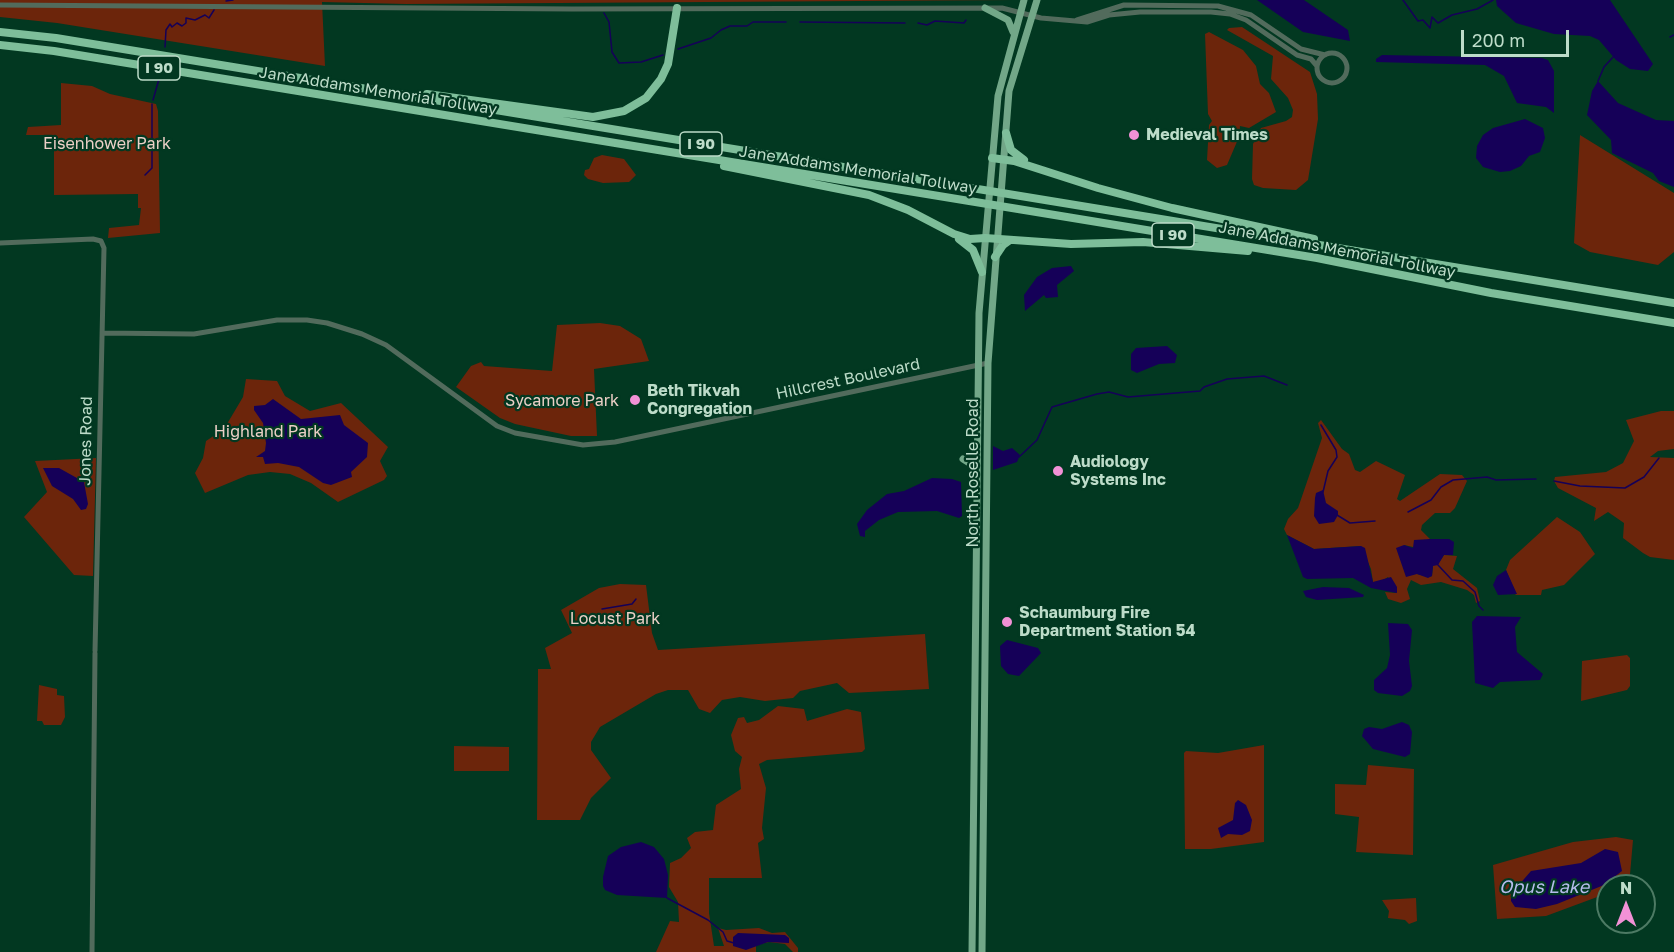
<!DOCTYPE html>
<html>
<head>
<meta charset="utf-8">
<style>
	body { margin:0 }
	#map { position:relative; width:1674px; height:952px; overflow:hidden; background:#023821; font-family:"Golos Text",sans-serif }
	canvas { display:block }
	.north { position:absolute; left:1596px; top:874px; width:60px; height:60px; box-sizing:border-box; background:#023821; border:2px solid #4d7a64; border-radius:50%; rotate:0deg; font-size:16px; font-weight:700; line-height:24px; text-align:center; color:#bddcc9 }
	.north::after { content:''; display:block; margin:auto; width:21px; height:27px; background:#f291d6; clip-path:polygon(50% 0,100% 100%,50% 72%,0 100%) }
	.scale { position:absolute; left:1461px; top:30px; width:108px; height:27px; box-sizing:border-box; border:3px solid #bddcc9; border-top:0; padding-left:8px; font-size:18px; line-height:21px; white-space:nowrap; color:#bddcc9; -webkit-text-stroke:4px #023821; paint-order:stroke }
</style>
</head>
<body>
<div id="map">
<canvas width="1674" height="952"></canvas>
<div class="north">N</div>
<div class="scale">200 m</div>
</div>
<script>
const g = document.querySelector('canvas').getContext('2d');
g.lineJoin = 'round';
function fillPath(path, color) { g.fillStyle = color; g.fill(path, 'evenodd'); }
const shape = rows => new Path2D(rows.map(r => 'M' + r).join(''));
function stroke(path, color, width, dash) { g.strokeStyle = color; g.lineWidth = width; g.lineCap = dash ? 'butt' : 'round'; g.setLineDash(dash || []); g.stroke(path); }
function write(font, color, halo, rows, align = 'center') {
  g.font = font + ' "Golos Text",sans-serif'; g.lineWidth = 4.5; g.setLineDash([]); g.textBaseline = 'middle'; g.strokeStyle = halo; g.fillStyle = color; for (const [text, x, y, turn = 0] of rows) {
    g.save(); g.translate(x, y); g.rotate((+turn || 0) * Math.PI / 180); g.textAlign = isNaN(turn) ? turn : align; if (halo) g.strokeText(text, 0, 0); g.fillText(text, 0, 0); g.restore();
  }
}
fillPath(shape([
	[0,0,1013,0,406,4,322,2,325,66,57,23,0,17],
	[1242,27,1310,72,1317,94,1318,119,1308,180,1296,190,1263,188,1254,185,1252,179,1253,144,1261,128,1286,121,1292,117,1293,110,1288,98,1271,79,1273,56,1227,30,1229,28],
	[1209,32,1243,50,1256,66,1260,84,1269,93,1276,112,1249,128,1240,126,1239,137,1227,165,1217,168,1207,160,1209,125,1212,121,1208,114,1205,34],
	[61,83,92,86,110,94,156,104,158,111,160,233,108,238,109,228,139,225,141,208,138,208,138,194,54,195,54,135,26,135,28,127,61,125],
	[1580,135,1674,193,1674,252,1658,265,1590,252,1574,243],
	[602,155,624,159,636,175,629,182,603,183,588,179,584,175,585,170,589,169,594,158],
	[600,323,620,326,641,339,649,361,594,369,597,436,571,436,515,424,500,418,456,387,471,366,481,362,484,366,552,371,557,325],
	[246,379,277,381,285,396,310,411,341,403,388,447,380,461,387,476,384,480,338,502,311,483,290,474,270,472,248,475,205,493,195,473,203,458,206,441,224,429,243,397],
	[1661,411,1674,411,1674,449,1658,451,1650,457,1674,458,1674,560,1650,557,1643,553,1623,538,1624,523,1608,512,1594,521,1596,508,1558,488,1554,481,1555,477,1606,472,1623,463,1634,441,1626,420],
	[1321,420,1342,449,1349,454,1355,470,1360,472,1376,461,1405,475,1397,499,1400,501,1440,474,1462,475,1467,481,1455,508,1450,513,1435,513,1422,525,1421,530,1430,539,1413,547,1404,545,1417,574,1429,577,1432,576,1433,565,1438,564,1444,555,1457,556,1453,569,1477,588,1480,601,1476,603,1474,595,1467,590,1441,582,1421,585,1411,580,1407,589,1410,599,1401,603,1388,599,1385,592,1396,593,1388,577,1382,581,1373,582,1371,569,1361,546,1314,549,1287,535,1284,529,1288,519,1298,508,1322,438,1318,423],
	[96,458,93,576,74,575,24,517,47,492,35,461],
	[1557,517,1580,532,1595,554,1564,585,1542,590,1541,595,1515,595,1516,594,1506,570,1510,560],
	[620,584,646,585,652,633,658,650,925,634,929,689,849,693,837,683,800,691,793,698,765,701,740,697,722,700,710,713,699,709,688,690,668,690,656,694,600,727,591,742,591,750,611,778,591,798,580,820,537,820,538,669,551,669,545,648,572,633,561,610,599,588],
	[1627,655,1630,658,1630,686,1627,690,1581,701,1582,661],
	[39,685,57,689,57,695,64,696,65,717,61,725,44,725,42,721,37,721],
	[778,706,804,709,807,721,847,709,861,712,865,749,862,752,767,760,759,764,766,788,762,828,764,839,758,843,762,878,709,878,709,913,714,946,724,946,718,928,726,930,759,928,772,933,785,932,798,948,798,952,793,952,785,944,769,942,756,945,756,952,656,952,670,921,679,922,678,902,669,887,670,863,681,858,691,848,687,838,695,832,713,830,716,805,741,789,739,769,742,757,735,751,731,735,738,718,744,717,747,723,759,720],
	[1264,745,1264,842,1211,849,1185,849,1184,753,1186,751,1218,753],
	[454,746,509,747,509,771,454,771],
	[1368,765,1414,769,1413,855,1356,852,1359,817,1335,814,1335,784,1366,785],
	[1616,837,1633,840,1629,886,1608,886,1608,893,1546,916,1497,919,1493,865,1573,842],
	[1416,898,1417,921,1409,924,1405,920,1388,918,1389,911,1382,900]
]), '#6c250b');
fillPath(shape([
	[1257,0,1304,0,1348,30,1350,41,1303,32],
	[1496,0,1610,0,1653,64,1648,71,1630,69,1616,60,1599,40,1590,36,1554,34,1516,23,1497,6],
	[1382,55,1542,58,1548,60,1554,71,1554,113,1546,107,1517,103,1504,76,1485,65,1376,62,1376,59],
	[1598,81,1618,103,1656,120,1674,121,1674,187,1659,181,1653,173,1612,153,1611,140,1587,115,1592,91],
	[1525,119,1543,128,1545,138,1540,152,1529,156,1521,166,1510,171,1500,172,1483,167,1476,158,1477,146,1483,135,1493,128],
	[1071,266,1074,271,1057,285,1058,297,1046,298,1044,295,1025,311,1024,295,1037,277,1052,268],
	[1167,346,1177,355,1175,363,1159,364,1137,373,1131,370,1131,354,1136,348],
	[273,399,301,419,340,415,344,425,368,443,367,457,351,472,352,477,331,485,323,483,299,467,278,463,265,464,263,457,256,457,265,451,266,443,263,423,254,410,254,406,265,405],
	[993,446,1003,451,1012,448,1020,455,1017,462,993,470],
	[43,468,59,468,84,482,88,504,86,509,81,510,73,499,52,486],
	[932,478,952,479,961,482,962,516,959,518,937,511,898,512,879,520,865,531,865,537,860,536,857,524,867,510,887,494,904,491],
	[1323,490,1326,503,1338,511,1338,515,1334,522,1319,524,1314,516,1315,498,1316,493],
	[1287,535,1314,549,1361,546,1365,548,1373,582,1391,577,1397,587,1397,593,1371,588,1353,578,1307,579,1303,577],
	[1430,539,1449,539,1454,542,1453,555,1444,555,1438,565,1433,566,1432,576,1428,578,1417,574,1406,577,1396,548,1404,545,1413,548,1414,540],
	[1506,570,1517,594,1498,595,1493,585,1497,576],
	[1323,587,1349,588,1364,595,1363,597,1317,600,1306,597,1303,591],
	[1477,616,1521,617,1515,627,1517,652,1543,674,1540,680,1500,682,1493,688,1475,683,1472,622],
	[1388,623,1408,624,1412,630,1409,661,1412,686,1410,691,1402,696,1378,693,1374,690,1374,680,1387,668,1390,655],
	[1007,640,1038,648,1041,653,1019,676,1008,674,1001,666,1000,646],
	[1402,722,1409,725,1412,732,1410,754,1405,757,1373,749,1362,736,1364,729,1369,727,1382,729],
	[1238,800,1246,805,1252,820,1250,831,1242,835,1228,834,1221,838,1218,828,1233,820,1235,803],
	[641,842,654,847,664,859,668,875,667,898,617,895,605,890,603,886,603,877,608,856,621,847],
	[1605,849,1618,852,1622,871,1604,885,1557,904,1536,909,1515,907,1511,901,1511,894,1531,871,1581,863],
	[738,933,785,935,789,938,789,943,768,942,746,950,733,946,733,937]
]), '#150058');
stroke(shape([
	[1403,0,1418,21,1423,20,1430,28,1432,17,1438,23,1452,15,1477,9,1493,0],
	[226,1,233,0],
	[604,13,609,22,612,52,619,63,641,62,663,55],
	[800,22,905,23],
	[918,23,927,25,935,21,964,23,966,20],
	[1670,37,1674,35],
	[165,47,166,30,170,24,172,27,177,23,182,26,186,23,186,18,195,20,205,15,209,18,214,10],
	[678,49,711,38,721,30,730,26,747,26,753,22,786,22],
	[1598,81,1604,67,1614,56],
	[153,100,159,79],
	[145,175,152,168,152,104],
	[1321,425,1336,450,1337,457,1328,471,1323,492],
	[1019,457,1037,440,1052,407,1097,394,1109,392,1128,397,1200,391,1204,387,1227,379,1264,376,1287,385],
	[1554,481,1580,486,1625,488,1644,477,1659,458],
	[1408,512,1431,500,1441,487,1453,480,1487,477,1496,480,1536,479],
	[1337,515,1350,523,1375,521],
	[1438,565,1452,580,1463,581,1475,592,1479,606,1483,610],
	[602,609,632,604,636,599],
	[667,898,708,920,723,932,727,941,734,943]
]), '#150058', 1.5);
stroke(shape([
	[0,5,572,9,1002,8,1041,18,1087,22,1109,15,1140,12,1211,12,1230,14,1246,20,1297,55,1311,59,1317,66],
	[1077,20,1124,5,1218,6,1251,15,1301,49,1325,55],
	'1317 68a15 15 0 1 1 30 0a15 15 0 1 1-30 0Z',
	[0,243,93,239,101,241,104,248,95,651],
	[102,333,194,334,277,320,307,320,327,323,362,334,386,345,497,426,515,433,583,445,615,442,988,363],
	[92,952,95,653]
]), '#526b5c', 5);
stroke(shape([
	[985,8,1008,20,1013,32],
	[963,459,971,464,975,472],
	[972,952,979,313,998,96,1024,0],
	[982,952,988,363,1009,91,1037,0]
]), '#72a788', 7);
stroke(shape([
	[0,32,56,38,1674,303],
	[0,45,54,51,1317,258,1491,293,1674,323],
	[427,94,593,117,624,111,646,98,661,79,668,64,677,8],
	[1006,133,1011,150,1024,160],
	[992,158,1014,161,1098,188,1172,208,1314,239],
	[724,166,869,195,908,210,954,234,970,239,985,238,1071,244,1143,242,1248,251],
	[959,239,973,250,982,272],
	[995,257,1003,245,1010,240]
]), '#7ebe9a', 8);
for (const [x, y, r, color] of [
	[1134,135,6,"#f291d6"],
	[635,400,6,"#f291d6"],
	[1058,471,6,"#f291d6"],
	[1007,622,6,"#f291d6"]
]) { const dot = new Path2D(); dot.arc(x, y, r, 0, 2 * Math.PI); g.fillStyle = color; g.fill(dot); stroke(dot, '#023821', 2); }
for (const [x, y, w] of [
	[159,68,42],
	[701,144,42],
	[1173,235,42]
]) { const box = new Path2D(); box.roundRect(x - w / 2, y - 12, w, 24, 4.5); g.fillStyle = '#023821'; g.fill(box); stroke(box, '#bddcc9', 1.5); }
write('bold 15px', '#bddcc9', null, [
	["I 90",159,68],
	["I 90",701,144],
	["I 90",1173,235]
]);
write('16px', '#bddcc9', '#023821', [
	["Jane Addams Memorial Tollway",378,91,9],
	["Jane Addams Memorial Tollway",858,170,9],
	["Jane Addams Memorial Tollway",1337,250,11],
	["Hillcrest Boulevard",848,379,-12],
	["Jones Road",86,441,-89],
	["North Roselle Road",973,473,-90]
]);
write('bold 16px', '#bddcc9', '#023821', [
	["Medieval Times",1146,135],
	["Beth Tikvah",647,391],
	["Congregation",647,409],
	["Audiology",1070,462],
	["Systems Inc",1070,480],
	["Schaumburg Fire",1019,613],
	["Department Station 54",1019,631]
], 'left');
write('16px', '#ecd0c7', '#023821', [
	["Eisenhower Park",107,144],
	["Sycamore Park",562,401],
	["Highland Park",268,432],
	["Locust Park",615,619]
]);
write('italic 18px', '#b6bcec', '#023821', [
	["Opus Lake",1544,887]
]);
</script>
</body>
</html>
